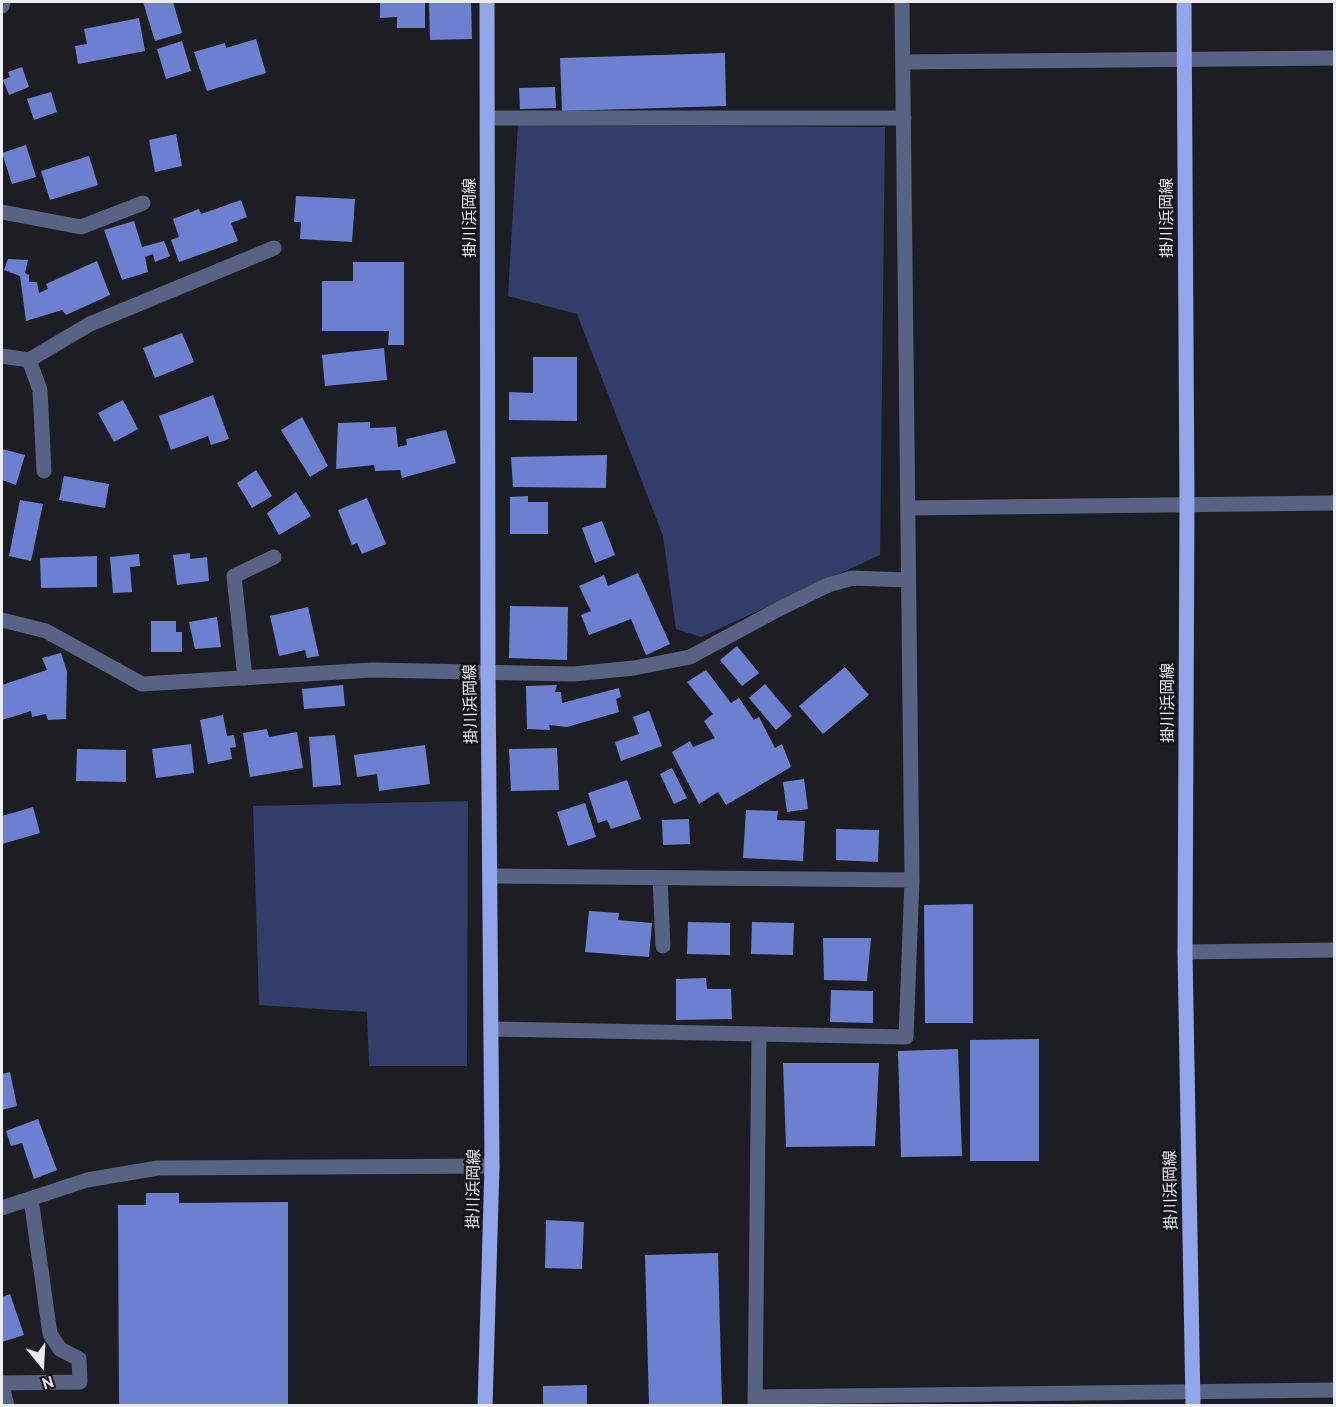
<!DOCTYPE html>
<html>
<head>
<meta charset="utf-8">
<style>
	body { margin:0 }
	#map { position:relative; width:1336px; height:1407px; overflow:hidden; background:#1d1e24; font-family:Cabin,sans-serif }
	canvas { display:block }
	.frame { position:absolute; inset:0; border:3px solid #ebecf0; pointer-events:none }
	.north { position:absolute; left:12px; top:1335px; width:60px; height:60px; -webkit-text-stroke:4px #14151a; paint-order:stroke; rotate:162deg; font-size:16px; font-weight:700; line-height:24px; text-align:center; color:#ebecf0 }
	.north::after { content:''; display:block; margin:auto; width:21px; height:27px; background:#ebecf0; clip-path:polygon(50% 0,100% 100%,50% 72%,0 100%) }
</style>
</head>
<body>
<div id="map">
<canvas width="1336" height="1407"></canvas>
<div class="frame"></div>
<div class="north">N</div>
</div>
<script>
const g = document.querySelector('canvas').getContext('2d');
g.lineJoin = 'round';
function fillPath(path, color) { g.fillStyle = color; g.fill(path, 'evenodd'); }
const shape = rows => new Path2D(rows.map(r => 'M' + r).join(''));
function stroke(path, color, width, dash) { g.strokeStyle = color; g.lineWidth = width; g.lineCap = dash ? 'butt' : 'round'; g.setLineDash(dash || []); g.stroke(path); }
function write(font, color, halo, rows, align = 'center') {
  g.font = font + ' Cabin,"Noto Sans JP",sans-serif'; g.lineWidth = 5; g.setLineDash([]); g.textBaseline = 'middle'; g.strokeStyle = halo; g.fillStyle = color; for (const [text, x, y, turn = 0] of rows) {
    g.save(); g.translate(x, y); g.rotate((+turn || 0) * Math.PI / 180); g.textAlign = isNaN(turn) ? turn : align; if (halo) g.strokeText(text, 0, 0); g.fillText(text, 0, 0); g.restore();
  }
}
fillPath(shape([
	[518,125,885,127,880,555,701,637,676,629,663,536,577,314,508,296],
	[468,801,467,1066,369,1066,367,1012,259,1005,253,806]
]), '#333d69');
fillPath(shape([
	[143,2,173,2,182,33,155,41],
	[380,2,425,2,425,28,397,28,397,17,380,18],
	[429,2,471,2,472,39,430,40],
	[139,18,145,51,78,64,75,46,87,44,84,29],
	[256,39,266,73,207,91,194,52,225,43,226,48],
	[182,41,191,71,166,79,157,49],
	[725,53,726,106,562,111,560,58],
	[22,67,29,87,9,95,3,80,10,77,8,72],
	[555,87,556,108,520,109,519,88],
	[51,92,57,112,34,120,27,99],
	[176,134,182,166,155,172,149,140],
	[26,145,36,177,12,184,2,153],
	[89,156,98,185,50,200,41,171],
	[296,196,355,199,352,242,300,239,301,222,294,222],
	[241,200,247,217,231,223,238,241,179,262,171,240,179,237,173,219,199,209,201,214],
	[134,221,142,247,164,241,170,256,155,262,153,254,145,257,148,272,122,280,104,230],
	[8,259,28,260,25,273,29,275,29,282,37,282,39,293,48,289,46,284,97,261,110,295,66,315,62,310,26,321,20,276,4,270],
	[353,262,404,262,404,345,388,345,389,331,322,331,322,281,353,281],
	[182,333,194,362,155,378,143,348],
	[384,348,387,380,325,386,322,355],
	[533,357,577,357,577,421,509,420,509,392,533,393],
	[213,395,229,439,211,445,208,436,171,450,159,416],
	[123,400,138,429,114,442,98,413],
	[302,417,328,466,310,477,281,430],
	[370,422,370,428,396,427,398,447,407,445,406,439,446,430,456,463,402,478,400,470,375,471,374,465,336,469,338,423],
	[2,449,25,455,16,485,2,480],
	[607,455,606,488,513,487,511,457],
	[256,470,272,496,252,508,237,483],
	[64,476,109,484,105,508,59,500],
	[296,492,311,516,279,535,267,513],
	[528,496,528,502,548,502,548,534,510,534,510,497],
	[367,498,386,544,362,554,357,543,352,545,338,510],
	[20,500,43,504,31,561,9,556],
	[602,521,615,555,595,563,582,528],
	[190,553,190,559,207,557,209,581,177,585,173,555],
	[139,554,140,566,130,567,132,592,113,593,110,557],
	[97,556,97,587,41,588,40,558],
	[638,573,670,644,646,655,631,619,589,635,581,615,591,611,579,586,604,575,608,586],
	[510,606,568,607,567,660,509,658],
	[308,607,319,656,307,658,305,650,279,656,270,616],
	[217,617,221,647,195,649,189,622],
	[151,621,176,621,176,632,182,632,182,652,151,652],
	[737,646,759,673,742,686,720,660],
	[61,653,67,672,66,719,48,720,46,714,32,717,31,711,2,720,2,685,47,670,42,658],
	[845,667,869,695,823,734,799,706],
	[706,670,731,703,739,698,754,720,759,717,775,748,782,744,791,767,726,805,718,792,699,804,672,752,690,741,693,747,715,738,704,721,713,714,687,682],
	[765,684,792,716,776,730,749,698],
	[343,685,345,706,304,709,302,689],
	[557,685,555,692,561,692,562,703,619,688,621,697,616,699,619,712,567,727,549,725,550,730,527,729,526,686],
	[649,711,662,746,621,761,615,742,639,734,633,717],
	[223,715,227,736,234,735,236,747,230,748,232,759,208,764,200,720],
	[267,729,269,737,297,732,303,768,250,777,243,733],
	[335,735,341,785,313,787,309,737],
	[191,744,194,773,156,778,152,749],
	[425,745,430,784,379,791,377,774,357,777,354,755],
	[557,748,559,790,511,791,509,749],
	[77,749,126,750,126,782,76,781],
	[672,768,687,798,674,804,660,774],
	[804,779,808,809,787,812,783,782],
	[627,780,641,819,611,829,607,820,598,823,588,793],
	[585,803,596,837,568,846,557,812],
	[33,807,40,833,2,844,2,816],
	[746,810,778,811,777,820,805,821,803,861,743,858],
	[689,819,690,844,663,845,662,820],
	[836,829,879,830,878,862,836,860],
	[973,904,973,1023,925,1023,924,905],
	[589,911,619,913,618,920,652,923,649,957,585,952],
	[688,922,730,923,730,955,687,954],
	[752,922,794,923,793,955,751,954],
	[823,938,871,938,867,981,824,980],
	[706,978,707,989,731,989,732,1019,676,1020,676,979],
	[831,990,873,991,873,1023,830,1022],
	[1039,1039,1039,1161,970,1161,970,1040],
	[958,1049,962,1156,901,1157,898,1051],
	[783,1063,879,1063,875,1146,786,1147],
	[10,1072,17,1106,2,1110,2,1074],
	[38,1119,57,1170,34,1179,22,1143,11,1146,6,1131],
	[146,1193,179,1193,179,1203,288,1202,288,1406,119,1406,118,1205,146,1205],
	[546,1220,584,1222,582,1269,545,1268],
	[718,1253,722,1406,649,1406,645,1255],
	[10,1294,24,1335,2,1342,2,1297],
	[587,1385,587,1406,543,1406,543,1386]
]), '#6d80d0');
stroke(shape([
	[2,6,3,2],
	[904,62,1334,58],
	[488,118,904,118],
	[2,212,81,227,143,203],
	[2,356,29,360,90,324,274,248],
	[29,360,40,390,44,471],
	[909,508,1334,503],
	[2,620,46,631,142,684,372,670,574,674,634,668,690,657,779,609,828,585,853,578,906,580],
	[245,678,234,576,274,557],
	[492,876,912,880],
	[660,878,663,946],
	[1185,952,1334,950],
	[492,1029,759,1034],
	[2,1208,87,1180,158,1168,492,1166],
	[2,1383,80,1382,79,1359,60,1349,50,1334,31,1199],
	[2,1386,7,1406],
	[755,1397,1334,1390],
	[755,1406,759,1034,906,1037,912,880,902,2]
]), '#586283', 15);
stroke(shape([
	[1184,2,1187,503,1185,952,1193,1406],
	[485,1406,492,1166,488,672,487,2]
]), '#92a5eb', 15);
write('16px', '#ebecf0', '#14151a', [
	["掛川浜岡線",470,218,-90],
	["掛川浜岡線",1167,218,-90],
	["掛川浜岡線",1168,703,-90],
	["掛川浜岡線",471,704,-91],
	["掛川浜岡線",474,1189,-89],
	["掛川浜岡線",1171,1190,-91]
]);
</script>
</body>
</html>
